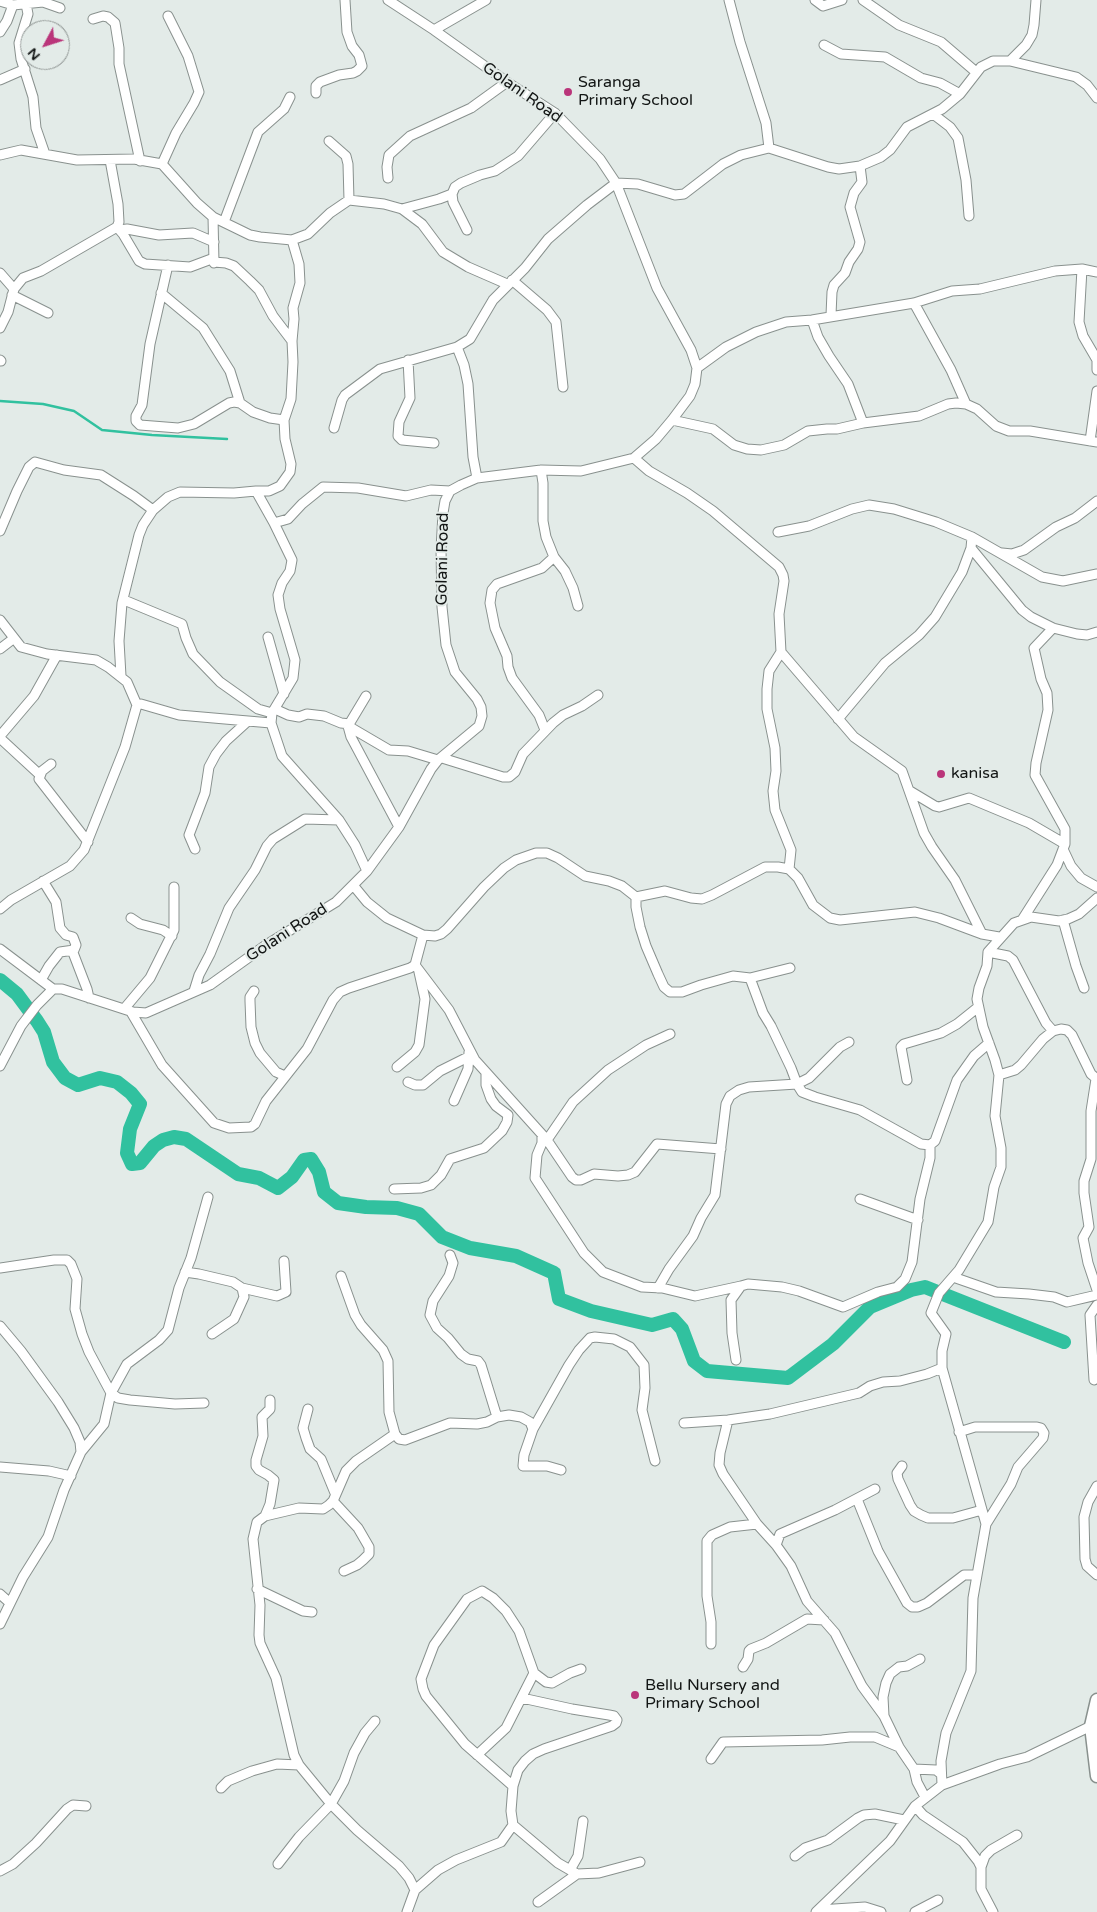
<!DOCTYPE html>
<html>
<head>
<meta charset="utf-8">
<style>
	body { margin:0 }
	#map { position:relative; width:1097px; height:1912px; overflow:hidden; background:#e3ebe8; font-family:"Varela Round",sans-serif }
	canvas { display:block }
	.north { position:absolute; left:20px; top:20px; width:50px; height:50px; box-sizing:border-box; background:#e3ebe8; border:1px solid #909694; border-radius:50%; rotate:230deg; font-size:14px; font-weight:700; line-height:20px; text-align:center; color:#131615 }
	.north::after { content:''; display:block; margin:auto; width:18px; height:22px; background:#ba357a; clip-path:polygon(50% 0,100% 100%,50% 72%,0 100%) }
</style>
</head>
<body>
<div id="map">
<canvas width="1097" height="1912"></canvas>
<div class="north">N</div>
</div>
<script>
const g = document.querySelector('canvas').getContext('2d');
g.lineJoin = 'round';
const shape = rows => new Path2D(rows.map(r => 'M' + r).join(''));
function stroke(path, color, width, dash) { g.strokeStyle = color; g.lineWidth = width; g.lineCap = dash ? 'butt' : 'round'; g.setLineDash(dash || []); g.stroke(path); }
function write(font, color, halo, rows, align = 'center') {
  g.font = font + ' "Varela Round",sans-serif'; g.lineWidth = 4; g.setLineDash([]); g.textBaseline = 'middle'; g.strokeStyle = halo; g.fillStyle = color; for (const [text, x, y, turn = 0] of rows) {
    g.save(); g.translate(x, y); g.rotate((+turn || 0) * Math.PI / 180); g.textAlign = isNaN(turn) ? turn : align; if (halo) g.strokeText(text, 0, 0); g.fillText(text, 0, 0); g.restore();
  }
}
stroke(shape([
	[0,401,43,404,74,411,102,430,152,435,227,439]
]), '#31c19f', 2.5);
stroke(shape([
	[0,980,17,994,37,1021,44,1032,53,1062,65,1078,78,1085,100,1078,117,1082,131,1093,140,1104,130,1129,127,1153,132,1164,140,1163,154,1146,163,1140,174,1137,186,1139,238,1174,259,1178,278,1188,292,1177,304,1160,311,1159,319,1172,324,1192,338,1203,366,1207,397,1208,419,1214,442,1237,470,1248,516,1256,554,1273,559,1299,591,1311,652,1325,673,1319,682,1329,694,1361,707,1371,788,1378,833,1344,870,1307,911,1290,925,1287,1064,1342]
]), '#31c19f', 14);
const street = shape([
	[729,0,740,42,766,123,769,148],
	[815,0,823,6,842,0],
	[863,0,899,25,941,42,976,72],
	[0,1,13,5,43,2,60,8],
	[26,4,28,14,19,43,21,59,33,97,36,128,45,154],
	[93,19,103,16,108,17,115,23,119,48,119,64,140,161],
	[434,30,486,0],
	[0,32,7,21,13,5],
	[824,45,841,54,885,57,921,78,940,83,960,94],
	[1010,61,1026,45,1032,35,1034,25,1036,0],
	[0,80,25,69],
	[316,93,316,86,320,82,339,75,353,73,357,71,362,66,359,55,352,46,347,32,345,0],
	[933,114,950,127,958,138,966,180,969,216],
	[329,141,346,156,348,164,349,200],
	[0,155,21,150,77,160,134,159,162,164,197,203,213,217,250,235,260,237,292,240,308,234,330,213,349,200,384,204,402,209,422,224,443,252,468,267,507,284],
	[162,164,176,133,194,103,199,92,188,56,168,16],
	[388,178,387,167,389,155,410,136,471,108,507,82],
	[402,209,439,199,452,194],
	[213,217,214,263],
	[224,222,258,132,284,109,290,97],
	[117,227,123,234,139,261,145,264,190,267,214,258],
	[120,230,127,229,159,235,193,233,214,242],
	[467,230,453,202,452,194,455,187,461,183,480,175,495,171,518,156,555,113],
	[292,240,299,264,300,283,293,308,294,319,292,341],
	[214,262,226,263,234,266,250,281,259,290,273,316,292,341,293,362,291,399,284,420,285,439,291,464,290,472,280,486,269,491,256,491],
	[168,265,150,344,142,405,136,416,136,421,140,425,178,428,194,424,229,403,234,402,240,403,253,412,270,418,284,420],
	[1082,269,1079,322,1083,336,1097,360,1097,370],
	[0,273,14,289],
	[512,280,547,310,556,322,563,387],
	[161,293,203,328,230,371,240,403],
	[12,295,48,313],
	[914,303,951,370,966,404],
	[831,315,832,292,834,285,845,273,849,262,858,249,860,242,850,207,854,193,862,182,860,166],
	[812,320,818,337,829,356,848,384,863,423],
	[0,328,8,312,14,289,23,278,41,271,117,227,119,222,118,204,110,160],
	[457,347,464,365,468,384,473,457,477,478],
	[0,360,1,361],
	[408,360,410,398,399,422,398,436,402,440,434,443],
	[697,368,726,347,756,332,786,322,812,320,914,303,952,291,980,289,1055,271,1082,269,1097,272],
	[672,420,713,429,734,445,747,449,761,450,784,445,808,431,827,429,837,429,863,423,919,416,948,404,956,403,966,404,977,409,996,426,1009,431,1030,431,1097,442],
	[334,428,342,400,345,395,380,369,457,347,470,339,493,300,525,268,548,239,587,205,616,183,638,184,675,195,684,194,723,164,741,155,769,148,828,167,839,169,860,166,881,157,890,150,907,127,942,109,960,94,981,67,993,61,1010,61,1076,77,1087,85,1097,98],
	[1090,441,1097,391],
	[634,458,649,471,687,493,713,511,779,567,783,575,784,581,779,614,781,652,854,737,902,771,924,833,932,847,955,880,982,934],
	[541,470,543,483,543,521,546,537,554,557,565,571,573,588,578,606],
	[274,523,288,519,302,504,323,487,358,488,406,496,431,490,450,491],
	[0,531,17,491,29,467,35,462,64,470,101,475,134,496,153,510],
	[778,532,809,526,852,509,869,505,894,509,936,522,972,537,1042,577,1063,581,1097,574],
	[971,548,1022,610,1031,617,1053,628,1077,634,1087,635,1097,632],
	[1002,553,1012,554,1024,550,1056,527,1075,518,1097,501],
	[124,600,182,624,186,638,193,654,220,682,258,709,272,713],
	[0,620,21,647,47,654,96,660,108,667,127,682,137,705],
	[268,637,284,694],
	[0,649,13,639],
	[781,652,769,671,767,689,767,709,775,748,776,771,773,791,775,810,791,850,789,869],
	[121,676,119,641,122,603,139,535,143,525,153,510,168,497,180,492,234,493,256,491,274,523,292,560,290,571,282,583,278,595,280,609,295,660,293,678,272,713,271,723,282,756,339,820,355,845,367,871],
	[366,696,348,726,351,737,399,827],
	[275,709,288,715,299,717,307,714,324,716,341,723,350,724],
	[838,719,885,663,919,635,935,617,962,572,971,548,972,537],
	[348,726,389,750,408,751,438,760],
	[545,730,539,715,512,678,508,667,507,656,495,628,490,603,492,590,497,584,542,568,554,557],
	[0,736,34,696,57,655],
	[0,738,40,775],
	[442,758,503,777,509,777,515,772,523,754,553,723,563,715,582,706,598,695],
	[51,764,42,771,39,779,88,842],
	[910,791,935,806,939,807,969,798,1029,823,1065,844],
	[195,849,189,835,205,793,209,767,216,754,226,741,248,721],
	[1063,849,1071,866,1081,878,1097,887],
	[353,885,367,902,387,918,423,935,435,936,441,934,447,929,484,887,504,868,516,860,536,853,547,853,558,858,585,876,609,881,622,886,636,897,665,891,691,898,702,899,712,895,765,867,778,867,789,869,798,878,813,905,830,918,840,920,915,912,939,918,982,934,999,937],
	[636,897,636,907,640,927,646,946,658,974,664,987,670,992,682,992,701,985,733,976,750,978,763,1013,771,1026,791,1068,797,1084,802,1092,815,1097,860,1110,921,1144,930,1145,935,1141,957,1080,974,1056,989,1043],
	[0,909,11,900,70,866,84,850,125,747,137,705,141,704,179,715,271,723],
	[131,918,140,924,163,930,172,936],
	[1022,920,1057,865,1065,844,1065,829,1035,775,1036,763,1048,710,1047,693,1041,679,1034,648,1053,628],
	[1063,920,1076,966,1084,988],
	[0,949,53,989],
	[72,950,87,989,89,998],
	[988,952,1008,956,1013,960,1046,1023,1053,1031],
	[415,965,449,1010,475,1060,547,1140,572,1177,576,1180,581,1180,594,1174,618,1176,628,1175,635,1172,657,1144,721,1149],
	[750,978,790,968],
	[41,980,49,966,60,952,74,950,76,945,73,937,66,935,60,928,56,902,43,881],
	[194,991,199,975,210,954,229,908,255,870,267,846,273,839,305,819,339,820],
	[254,991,250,997,250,1001,251,1027,255,1043,260,1053,276,1072,285,1076],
	[124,1009,150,978,174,930,174,887],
	[131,1012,162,1065,214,1123,229,1128,251,1127,255,1124,266,1101,307,1049,333,1000,340,992,349,988,410,968,415,965,423,935],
	[0,1066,21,1026,37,1005,53,989,62,989,133,1012,146,1013,210,985,266,945,336,902,367,871,399,827,431,769,438,760,479,726,482,716,481,707,477,699,455,672,446,645,442,607,441,549,443,513,445,501,450,491,461,485,477,478,541,470,581,471,634,458,656,439,672,420,690,396,695,384,697,368,691,350,657,288,616,183,600,159,555,113,507,82,434,30,388,0],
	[397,1067,415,1052,419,1045,425,999,419,972],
	[999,1075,1015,1070,1021,1065,1043,1039,1053,1031,1061,1029,1067,1030,1072,1035,1091,1074,1097,1079],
	[1096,1079,1091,1111,1091,1159,1084,1181,1084,1193,1089,1227,1083,1238,1088,1263,1097,1290],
	[907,1080,901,1047,904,1044,941,1033,957,1024,977,1008],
	[408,1082,415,1085,423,1085,440,1071,468,1057],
	[454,1101,468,1069,469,1052],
	[542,1135,542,1143,537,1155,535,1178,584,1253,603,1272,642,1287,662,1288,695,1296,741,1286],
	[547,1140,573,1102,608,1070,646,1045,670,1034],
	[394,1189,421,1188,431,1185,441,1175,450,1159,484,1148,502,1131,507,1122,508,1115,496,1106,491,1099,486,1085,486,1073],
	[860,1199,918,1220],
	[450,1255,453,1263,449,1276,433,1301,430,1315,437,1328,448,1338,461,1354,468,1359,478,1361,481,1365,497,1417],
	[0,1268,54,1260,67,1260,71,1264,77,1279,75,1309,82,1334,89,1352,111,1393,118,1398,130,1400,175,1404,204,1403],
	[185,1272,199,1274,233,1282,242,1288,244,1297,234,1319,212,1334],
	[341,1276,355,1315,361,1325,383,1350,388,1361,389,1412,395,1434,399,1439,405,1440,450,1423,477,1424,487,1422,497,1417,509,1415,521,1417,530,1422,533,1429,524,1455,523,1466,547,1466,561,1470],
	[953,1277,996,1292,1029,1294,1054,1297,1067,1302,1097,1295],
	[242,1288,277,1296,286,1292,284,1261],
	[658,1288,669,1269,693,1236,701,1218,715,1195,726,1104,730,1096,739,1090,749,1087,797,1084,809,1078,840,1047,849,1042],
	[0,1326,21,1351,58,1402,74,1428,80,1442,81,1452,64,1490,48,1537,23,1577,0,1624],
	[736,1360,732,1333,731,1300,741,1286,748,1284,782,1287,799,1291,843,1307,878,1292,897,1287,905,1279,912,1262,920,1199,930,1158,930,1145],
	[1094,1380,1090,1315,1097,1305],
	[308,1409,303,1428,306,1438,310,1449,321,1459,335,1493],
	[728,1420,720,1453,719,1465,723,1474,757,1524,776,1545,791,1566,807,1601,835,1633,862,1686,884,1716,899,1747,914,1769,917,1782,925,1797],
	[684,1423,728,1420,770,1414,859,1393,870,1386,883,1382,900,1381,927,1374,942,1368],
	[533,1429,569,1365,579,1350,590,1338,595,1337,614,1339,630,1347,644,1365,645,1388,642,1410,655,1461],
	[959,1432,975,1427,1037,1427,1041,1428,1044,1433,1043,1438,1018,1467,1011,1484,986,1524],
	[395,1434,356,1461,346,1471,333,1501,329,1505,323,1509,299,1508,265,1516,257,1522,253,1539,260,1605,259,1635,260,1643,276,1678,294,1755,299,1765,331,1804,357,1830,399,1866,409,1878,415,1890],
	[81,1452,104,1424,111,1393,127,1364,159,1340,168,1330,179,1288,191,1258,208,1197],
	[902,1466,897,1473,898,1479,910,1505,914,1511,921,1515,928,1518,953,1518,982,1510],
	[0,1467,49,1471,71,1476],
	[1097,1486,1088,1502,1084,1517,1085,1559,1087,1566,1097,1575],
	[857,1499,878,1551,907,1603,912,1607,918,1607,927,1603,964,1575,977,1575],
	[333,1501,358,1528,369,1547,369,1554,363,1560,357,1565,344,1571],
	[265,1516,270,1504,274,1480,268,1475,259,1470,256,1466,256,1460,263,1436,262,1417,270,1409,270,1400],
	[776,1545,780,1534,835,1510,875,1489],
	[257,1589,303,1611,312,1612],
	[0,1594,10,1603],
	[711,1644,711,1622,707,1596,707,1541,712,1535,730,1527,757,1524],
	[743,1667,748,1659,749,1651,751,1649,766,1643,807,1619,824,1620],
	[534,1673,546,1682,552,1683,570,1673,581,1669],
	[884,1716,883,1697,886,1683,890,1674,899,1667,907,1666,920,1659],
	[477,1755,506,1728,534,1673,519,1631,506,1611,493,1598,482,1591,467,1599,434,1645,421,1679,423,1689,426,1696,465,1744,513,1786],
	[711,1759,723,1742,822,1740,850,1737,875,1737,899,1747],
	[914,1769,936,1770,941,1774],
	[942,1785,941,1761,946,1733,971,1671,973,1598,986,1524,942,1368,942,1351,946,1334,931,1313,939,1293,959,1270,988,1222,994,1187,1001,1167,1001,1148,995,1116,999,1075,995,1060,983,1027,977,999,979,988,987,966,988,952,1014,923,1031,917,1059,921,1068,919,1079,914,1097,898],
	[221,1788,228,1781,252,1771,277,1764,299,1765],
	[915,1806,923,1815,963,1842,978,1861,981,1867,981,1889,993,1912],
	[513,1825,558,1863,577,1874,599,1873,640,1862],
	[795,1856,805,1848,828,1840,858,1818,864,1815,875,1814,904,1820],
	[278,1864,299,1837,331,1804,344,1781,354,1753,365,1733,375,1721],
	[981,1867,985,1856,991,1850,1017,1835],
	[570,1870,578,1856,583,1821],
	[0,1871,13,1864,36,1843,67,1809,73,1805,86,1806],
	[538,1902,577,1874],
	[819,1910,865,1907,881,1912],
	[407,1912,415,1890,438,1870,456,1860,501,1842,513,1825,511,1811,513,1786,518,1770,525,1761,533,1754,544,1749,612,1726,616,1723,617,1720,614,1716,609,1715,572,1709,522,1698],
	[816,1912,890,1841,915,1806,942,1785,1000,1764,1027,1757,1091,1726],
	[915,1912,938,1900]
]);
const secondary = shape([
	[1097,1700,1091,1726,1097,1776]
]);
stroke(street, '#89918e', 11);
stroke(secondary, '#89918e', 15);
stroke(street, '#fff', 9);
stroke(secondary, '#fff', 12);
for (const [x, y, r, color] of [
	[568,92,5,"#ba357a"],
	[941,774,5,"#ba357a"],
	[635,1695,5,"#ba357a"]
]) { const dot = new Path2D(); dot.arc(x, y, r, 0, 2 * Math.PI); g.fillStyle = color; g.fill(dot); stroke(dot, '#e3ebe8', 2); }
write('16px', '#131615', '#e3ebe8', [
	["Saranga",578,83],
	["Primary School",578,101],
	["kanisa",951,774],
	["Bellu Nursery and",645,1686],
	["Primary School",645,1704]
], 'left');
write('16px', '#131615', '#e3ebe8', [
	["Golani Road",522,93,35],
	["Golani Road",443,559,-89],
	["Golani Road",287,933,-33]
]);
</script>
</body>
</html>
